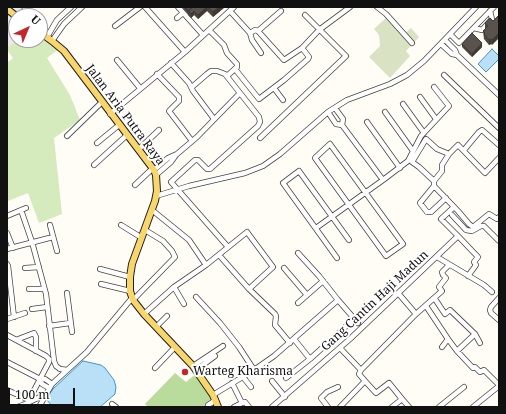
<!DOCTYPE html>
<html>
<head>
<meta charset="utf-8">
<style>
	body { margin:0 }
	#map { position:relative; width:506px; height:414px; overflow:hidden; background:#fffdf5; font-family:"Noto Serif",serif }
	canvas { display:block }
	.frame { position:absolute; inset:0; border:8px solid #111; pointer-events:none }
	.north { position:absolute; left:8px; top:8px; width:40px; height:40px; box-sizing:border-box; background:#fff; border:1px solid #a0a0a0; border-radius:50%; rotate:44deg; font-size:11px; font-weight:700; line-height:16px; text-align:center; color:#111 }
	.north::after { content:''; display:block; margin:auto; width:14px; height:18px; background:#c4262e; clip-path:polygon(50% 0,100% 100%,50% 72%,0 100%) }
	.scale { position:absolute; left:8px; top:388px; width:67px; height:18px; box-sizing:border-box; border:2px solid #111; border-top:0; padding-left:5px; font-size:12px; line-height:14px; white-space:nowrap; color:#111; -webkit-text-stroke:3px #fff; paint-order:stroke }
</style>
</head>
<body>
<div id="map">
<canvas width="506" height="414"></canvas>
<div class="frame"></div>
<div class="north">U</div>
<div class="scale">100 m</div>
</div>
<script>
const g = document.querySelector('canvas').getContext('2d');
g.lineJoin = 'round';
function fillPath(path, color) { g.fillStyle = color; g.fill(path, 'evenodd'); }
const shape = rows => new Path2D(rows.map(r => 'M' + r).join(''));
function stroke(path, color, width, dash) { g.strokeStyle = color; g.lineWidth = width; g.lineCap = dash ? 'butt' : 'round'; g.setLineDash(dash || []); g.stroke(path); }
function write(font, color, halo, rows, align = 'center') {
  g.font = font + ' "Noto Serif",serif'; g.lineWidth = 4; g.setLineDash([]); g.textBaseline = 'middle'; g.strokeStyle = halo; g.fillStyle = color; for (const [text, x, y, turn = 0] of rows) {
    g.save(); g.translate(x, y); g.rotate((+turn || 0) * Math.PI / 180); g.textAlign = isNaN(turn) ? turn : align; if (halo) g.strokeText(text, 0, 0); g.fillText(text, 0, 0); g.restore();
  }
}
fillPath(shape([
	[7,7,28,7,23,16,16,16,16,40,19,40,7,47]
]), '#eee6ef');
fillPath(shape([
	[40,37,59,49,47,58,70,95,80,120,54,138,62,214,39,223,28,193,8,201,7,200,7,63,13,58,7,50,7,47,19,40,40,40]
]), '#d5ebbd');
fillPath(shape([
	[175,373,186,382,197,373,217,407,148,407,145,404]
]), '#b9dc9c');
fillPath(shape([
	[387,17,403,35,411,28,419,37,406,51,410,56,390,78,369,57,380,46,379,35,374,29]
]), '#d9e3c4');
const water = shape([
	[492,49,499,56,499,59,486,72,478,64,492,49],
	[83,361,101,365,105,368,114,380,116,387,115,394,100,407,53,407,46,399,53,389,83,361]
]);
fillPath(water, '#b9e0f7');
stroke(water, '#3f96cf', 1);
const minor = shape([
	[145,7,185,52],
	[178,7,203,35],
	[377,7,386,14,412,43],
	[230,11,250,33,252,40,261,53],
	[21,16,26,7],
	[177,18,183,13],
	[115,26,140,7],
	[474,28,482,30,492,19,490,11],
	[209,30,224,45,227,53,237,64,237,67,227,76],
	[258,31,281,11],
	[250,33,255,30,258,31,284,60,302,48,319,30,350,7],
	[450,34,459,43,494,7],
	[47,37,57,20,71,7],
	[445,40,455,50,457,55,499,95],
	[52,41,64,24,82,7],
	[441,44,452,54,457,55],
	[117,60,140,88],
	[171,63,189,83,193,91,214,119],
	[235,69,259,99,284,80,308,59,309,57,302,48],
	[157,74,179,97,179,101,169,111,192,141],
	[444,75,499,128],
	[274,88,283,100],
	[420,97,436,119],
	[403,104,424,133],
	[335,108,343,119,342,125,383,180],
	[328,112,336,124,342,125],
	[385,112,413,151],
	[110,114,185,52,234,7],
	[367,122,400,168],
	[67,136,102,102],
	[260,138,346,56,305,15],
	[97,143,119,125],
	[330,144,403,244,386,256,315,158,330,144],
	[139,149,159,130],
	[464,150,479,132,482,130,499,145],
	[449,154,458,145,485,173,499,158],
	[94,165,127,135],
	[154,170,168,158,177,154,197,137,240,93,225,74,217,71,211,71,207,74,192,87],
	[156,175,171,162,176,155],
	[434,181,419,167,412,162,426,139,437,149,449,154,442,165,442,171,434,181,434,186,458,211,469,224,473,227,489,214,497,219,499,217],
	[135,185,153,168],
	[434,186,420,203,427,212,431,212,446,198],
	[156,196,189,186,245,173,263,166,280,154,328,112,347,100,390,84,407,75,424,61,476,7],
	[21,210,32,242,46,294,54,361,56,366,60,369,67,370],
	[152,210,189,240,206,265],
	[452,215,466,230,472,231,481,226,484,226,499,241],
	[7,216,26,208],
	[50,225,57,251],
	[121,225,142,238],
	[316,228,383,180,408,161,421,136,449,106,434,87],
	[7,233,13,248],
	[458,236,478,257,474,262,476,265,468,276],
	[228,247,171,182,195,160,198,160,207,169,210,169,258,126,260,122,259,117,240,93],
	[7,249,53,237],
	[298,253,319,276,338,300,358,323],
	[219,255,249,289,275,314,276,316,275,325,290,343],
	[437,257,484,285,492,292],
	[337,258,283,183,299,171,349,240],
	[7,264,8,266,14,317],
	[25,268,39,267],
	[284,268,307,295],
	[100,269,130,277],
	[101,284,130,291],
	[174,287,184,304],
	[29,289,44,289],
	[67,293,72,332],
	[398,293,416,314],
	[196,297,220,323,239,347,254,370],
	[499,298,491,307,490,310,491,313,499,320],
	[435,299,445,314,450,310,475,334,480,343],
	[133,300,175,257,172,251,163,241,145,230],
	[298,303,323,281],
	[426,306,448,339,442,347],
	[32,309,47,307],
	[144,314,174,287,206,265,247,232,273,267,249,289],
	[7,319,25,313],
	[49,326,70,323],
	[156,327,167,316],
	[7,335,46,356,49,359,49,362,30,398,27,399,7,390],
	[294,339,310,359],
	[448,339,457,351,473,368,475,367,480,372,484,370,499,385],
	[16,340,34,333,36,337,36,351],
	[340,348,361,370],
	[457,351,475,334],
	[7,362,40,379,45,379,52,384],
	[193,366,223,346],
	[155,368,175,347],
	[196,370,215,356],
	[243,377,251,387],
	[286,378,310,359,354,319],
	[40,379,42,384,49,388],
	[272,381,285,397],
	[365,381,376,393,389,383,402,399],
	[232,383,242,403,245,402,249,407],
	[213,395,254,370,274,356,338,300],
	[112,404,116,407],
	[17,407,23,405,44,395],
	[39,407,52,384,87,352,132,298],
	[208,407,208,405,216,400],
	[234,407,242,403],
	[272,407,351,338,458,236,441,219,454,207],
	[328,407,321,398,327,392,338,387],
	[340,407,365,381,359,374,361,370,416,314,442,291,439,287,446,278,443,275,442,272,449,265],
	[392,407,402,399,409,407],
	[439,407,464,387],
	[473,407,499,386]
]);
const major = shape([
	[7,9,16,16],
	[40,32,52,41,64,51,154,170,156,175,157,191,155,201,132,264,130,277,130,291,133,300,144,314,193,366,213,395,218,407]
]);
stroke(minor, '#444', 6);
stroke(major, '#222', 8);
stroke(minor, '#fff', 4.5);
stroke(major, '#f9d66b', 6);
fillPath(shape([
	[182,7,225,7,213,17,207,11,198,19,194,15,191,18,188,15,188,14],
	[493,21,492,45,491,44,489,45,484,39,483,31,485,29,485,23],
	[462,44,482,47,472,57,462,47]
]), '#4d4742');
fillPath(shape([
	[207,7,207,11,198,19,198,15],
	[219,7,225,7,213,17,213,12],
	[194,11,194,15,191,18,191,14],
	[499,33,499,38,492,45,492,40],
	[491,39,491,44,489,45,489,40],
	[482,43,482,47,472,57,472,54]
]), '#3f3936');
const building = shape([
	[185,7,193,7,188,11,189,12,185,7],
	[193,7,207,7,198,15,194,11,191,14,188,11,193,7],
	[208,7,219,7,213,12,208,7],
	[499,15,499,33,492,40,491,39,489,40,484,34,485,33,483,31,488,26,485,23,490,18,493,21,499,15],
	[472,33,482,43,472,54,462,44,472,33]
]);
fillPath(building, '#5a524d');
stroke(building, '#3f3936', 1);
for (const [x, y, r, color] of [
	[185,372,4,"#c4262e"]
]) { const dot = new Path2D(); dot.arc(x, y, r, 0, 2 * Math.PI); g.fillStyle = color; g.fill(dot); stroke(dot, '#fff', 1.5); }
write('12px', '#111', '#fff', [
	["Jalan Aria Putra Raya",125,115,53],
	["Gang Cantin Haji Madun",375,301,-43]
]);
write('12px', '#111', '#fff', [
	["Warteg Kharisma",193,372]
], 'left');
</script>
</body>
</html>
